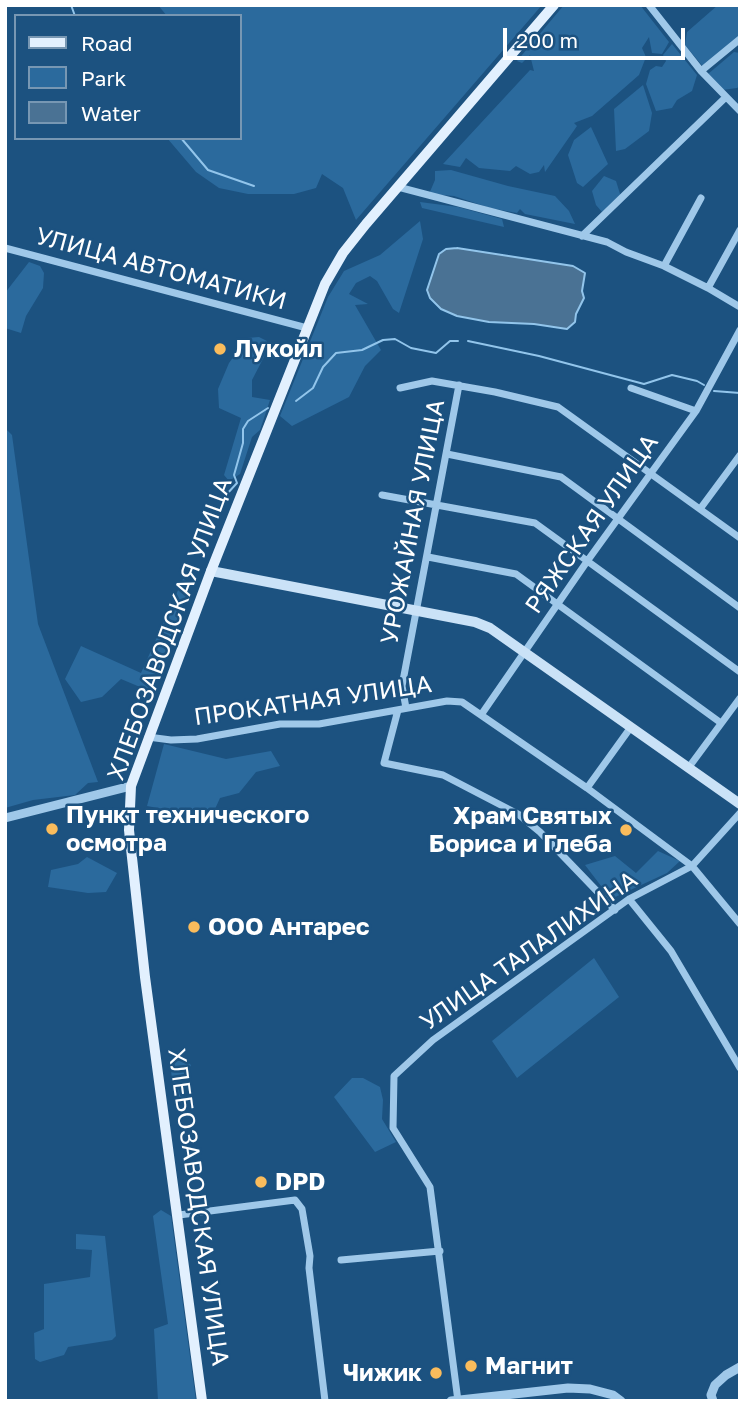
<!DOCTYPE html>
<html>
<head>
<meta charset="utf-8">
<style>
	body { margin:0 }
	#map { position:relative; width:745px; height:1406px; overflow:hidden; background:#1c5280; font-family:"Golos Text",sans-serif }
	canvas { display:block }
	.frame { position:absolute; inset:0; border:7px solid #fff; pointer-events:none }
	.legend { position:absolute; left:14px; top:14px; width:228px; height:126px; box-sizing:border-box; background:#1c5280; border:2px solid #7797b3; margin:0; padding:9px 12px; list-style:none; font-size:21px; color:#fff }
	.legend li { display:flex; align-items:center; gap:14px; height:35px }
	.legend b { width:35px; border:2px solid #7797b3 }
	.scale { position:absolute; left:503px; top:28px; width:182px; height:32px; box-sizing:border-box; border:4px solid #fff; border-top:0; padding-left:9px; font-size:21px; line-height:24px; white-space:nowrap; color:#fff; -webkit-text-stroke:5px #1c5280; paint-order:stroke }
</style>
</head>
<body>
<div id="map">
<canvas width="745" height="1406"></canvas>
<div class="frame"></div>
<ul class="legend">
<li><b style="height:9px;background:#e2f0fe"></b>Road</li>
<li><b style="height:19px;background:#2b6a9d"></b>Park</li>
<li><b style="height:19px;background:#4a7294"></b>Water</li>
</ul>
<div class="scale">200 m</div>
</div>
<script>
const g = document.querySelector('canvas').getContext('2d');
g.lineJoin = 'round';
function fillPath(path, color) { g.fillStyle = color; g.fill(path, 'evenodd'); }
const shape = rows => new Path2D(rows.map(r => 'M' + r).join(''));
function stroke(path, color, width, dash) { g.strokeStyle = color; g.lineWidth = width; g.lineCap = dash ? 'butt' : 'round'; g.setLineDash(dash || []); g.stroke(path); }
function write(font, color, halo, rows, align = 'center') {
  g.font = font + ' "Golos Text",sans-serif'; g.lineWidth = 5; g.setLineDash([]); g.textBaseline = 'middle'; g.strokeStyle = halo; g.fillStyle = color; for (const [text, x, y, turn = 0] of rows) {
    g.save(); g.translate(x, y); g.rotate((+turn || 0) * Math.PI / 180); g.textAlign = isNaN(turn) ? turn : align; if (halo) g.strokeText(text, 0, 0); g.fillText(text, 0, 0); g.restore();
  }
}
fillPath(shape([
	[158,5,542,5,356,220,343,188,322,174,316,188,294,194,248,194,219,188,196,172,167,138,240,138,240,16,167,16],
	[564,5,640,5,669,42,662,54,652,53,649,37,642,48,646,57,639,75,592,116,574,123,577,126,545,172,544,165,539,172,530,174,516,166,510,171,479,168,466,158,460,167,443,164,530,70,534,71,530,55,522,63,517,61],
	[718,5,740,5,740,35,726,53,705,69,685,45,687,32],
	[672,44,697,75,692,91,677,100,672,108,656,111,646,84,650,70,656,66,662,67,666,61,663,55],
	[734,52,740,53,740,86,737,88,722,90,708,74],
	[643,85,652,113,649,131,625,149,616,151,614,109],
	[591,127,608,164,583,187,577,183,568,155,574,140],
	[451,170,508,186,555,196,569,211,575,224,525,214,520,209,517,213,490,208,454,196,429,194,435,180,435,171],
	[604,176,616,181,621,197,602,212,596,205,592,191],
	[420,202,458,207,502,219,504,227,422,208],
	[420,221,423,239,399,313,393,309,377,281,370,276,356,283,349,294,368,304,355,305,381,350,365,366,349,397,292,426,280,416,328,297,344,271,380,255],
	[29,262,40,266,44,273,43,288,26,316,21,333,5,328,5,293],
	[259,337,267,341,264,357,252,380,252,397,270,400,260,430,252,437,240,474,229,481,224,475,241,418,219,408,218,389,229,363,247,338],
	[5,428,12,435,38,624,98,782,88,783,75,795,33,800,5,808],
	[183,579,191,583,152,692,121,679,102,697,81,702,65,679,81,646,141,673],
	[164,744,226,759,271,751,280,766,256,772,239,793,220,798,215,809,163,809,147,806],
	[658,851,680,861,667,873,611,899,585,865,615,856,636,873],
	[87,857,117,873,106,892,88,893,48,887,51,870,78,864],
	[594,958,619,997,517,1078,492,1041],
	[177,1054,191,1065,182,1081,184,1101,174,1103,170,1058],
	[352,1078,363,1078,380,1087,383,1100,382,1119,396,1142,375,1152,334,1097],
	[161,1210,171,1216,196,1401,158,1401,154,1329,168,1324,153,1216],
	[76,1234,105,1236,116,1336,112,1340,68,1347,64,1355,40,1362,35,1359,34,1333,44,1329,44,1284,90,1277,92,1250,76,1249]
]), '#2b6a9d');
const water = shape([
	[457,248,573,266,585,273,582,291,584,298,576,314,575,322,567,329,534,324,489,322,457,316,441,309,430,298,427,290,439,254,446,249,457,248]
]);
fillPath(water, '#4a7294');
stroke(water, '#92c5eb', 2);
stroke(shape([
	[71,5,75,16],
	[181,138,208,170,254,186],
	[468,341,539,356,644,384,672,375,697,381,704,385],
	[714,391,740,393],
	[296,401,313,388,323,367,336,353,362,350,383,340,395,339,411,348,436,353,450,341,458,341],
	[226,495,237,483,234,475,243,443,243,429,248,421,268,408]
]), '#92c5eb', 2);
stroke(shape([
	[649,5,701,71,740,111],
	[701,71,740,39],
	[398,187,607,242,626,252,664,266,708,288,740,307],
	[582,236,726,97],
	[5,248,307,328],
	[664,266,701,198],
	[708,288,740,230],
	[400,388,432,381,495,392,558,407,740,538],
	[696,411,740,330],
	[447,454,561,477,740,608],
	[382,495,535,523,740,672],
	[700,509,740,455],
	[428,557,516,574,721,723],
	[406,708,402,686,459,385],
	[398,710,384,763,443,775,518,814,540,832,615,910],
	[481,715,588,560,696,411,631,388],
	[148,737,171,740,197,739,280,724,319,724,447,701,462,702,587,788,692,866,740,924],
	[689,767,740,698],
	[587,788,631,727],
	[629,899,671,951,740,1068],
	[179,1215,295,1200,302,1209,310,1256,309,1268,325,1401],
	[341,1260,440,1251],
	[458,1401,430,1187,393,1128,394,1076,433,1040,629,899,692,866,740,813]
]), '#9fc8e9', 7);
stroke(shape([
	[5,818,131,786],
	[451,1401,568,1388,590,1389,613,1395,621,1401],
	[713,1401,711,1395,715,1385,726,1375,740,1367]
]), '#9fc8e9', 9);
stroke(shape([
	[211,571,475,622,490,628,740,804]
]), '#cae2f7', 10);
stroke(shape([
	[202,1401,145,977,129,830,131,786,211,571,325,284,343,253,366,224,554,5]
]), '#e2f0fe', 10);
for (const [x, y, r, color] of [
	[220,349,7,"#fabc5c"],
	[52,829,7,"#fabc5c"],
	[626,830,7,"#fabc5c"],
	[194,927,7,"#fabc5c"],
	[261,1182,7,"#fabc5c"],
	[471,1366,7,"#fabc5c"],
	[436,1373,7,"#fabc5c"]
]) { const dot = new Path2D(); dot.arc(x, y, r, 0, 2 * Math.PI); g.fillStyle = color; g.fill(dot); stroke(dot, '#1c5280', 2.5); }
write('24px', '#fff', '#1c5280', [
	["УЛИЦА АВТОМАТИКИ",161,269,15],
	["УРОЖАЙНАЯ УЛИЦА",413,522,-79],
	["РЯЖСКАЯ УЛИЦА",592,524,-55],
	["ХЛЕБОЗАВОДСКАЯ УЛИЦА",170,629,-70],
	["ПРОКАТНАЯ УЛИЦА",313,701,-8],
	["УЛИЦА ТАЛАЛИХИНА",529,951,-35],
	["ХЛЕБОЗАВОДСКАЯ УЛИЦА",198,1207,82]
]);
write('bold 24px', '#fff', '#1c5280', [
	["Лукойл",234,349],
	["Пункт технического",66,815],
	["осмотра",66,843],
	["Храм Святых",612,816,"right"],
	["Бориса и Глеба",612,844,"right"],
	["ООО Антарес",208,927],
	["DPD",275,1182],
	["Магнит",485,1366],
	["Чижик",422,1373,"right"]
], 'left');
</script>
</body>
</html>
